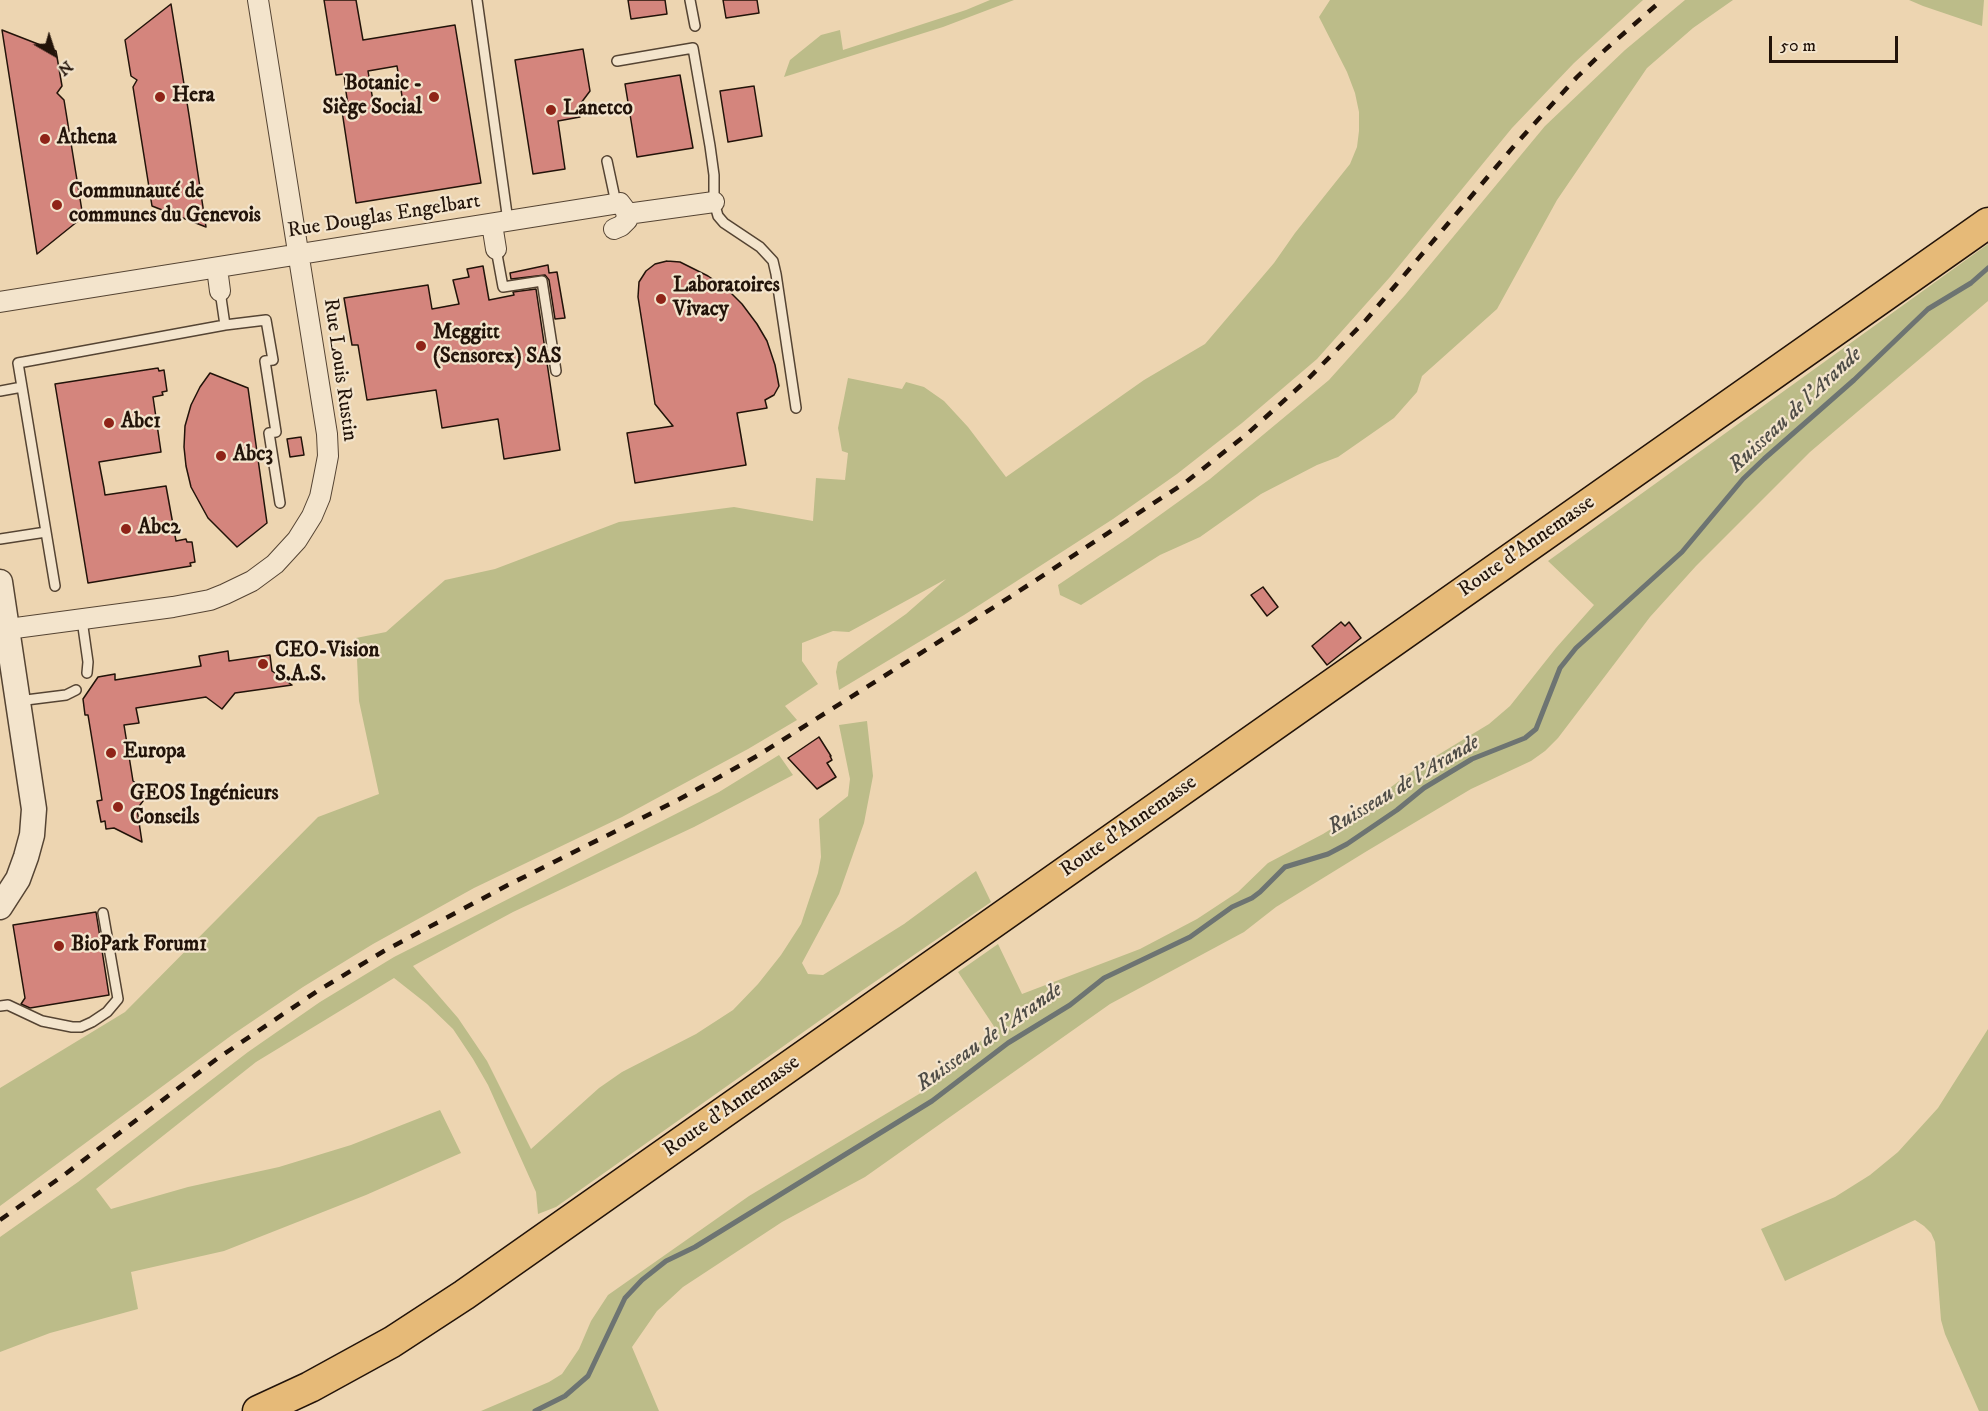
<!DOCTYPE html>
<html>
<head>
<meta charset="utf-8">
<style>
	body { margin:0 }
	#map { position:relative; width:1988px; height:1411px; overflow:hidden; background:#edd5b1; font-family:"IM FELL DW Pica",serif }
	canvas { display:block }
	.north { position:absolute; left:24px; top:24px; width:60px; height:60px; -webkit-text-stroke:4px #f3e4cc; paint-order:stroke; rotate:141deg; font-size:16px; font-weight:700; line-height:24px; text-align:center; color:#221309 }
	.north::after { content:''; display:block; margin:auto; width:21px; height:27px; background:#221309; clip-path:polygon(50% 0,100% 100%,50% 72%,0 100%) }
	.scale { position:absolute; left:1769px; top:36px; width:129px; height:27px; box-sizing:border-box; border:3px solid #221309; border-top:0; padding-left:8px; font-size:18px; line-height:21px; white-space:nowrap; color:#221309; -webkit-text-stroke:4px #f3e4cc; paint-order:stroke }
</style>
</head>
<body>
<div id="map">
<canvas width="1988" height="1411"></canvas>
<div class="north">N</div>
<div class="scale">50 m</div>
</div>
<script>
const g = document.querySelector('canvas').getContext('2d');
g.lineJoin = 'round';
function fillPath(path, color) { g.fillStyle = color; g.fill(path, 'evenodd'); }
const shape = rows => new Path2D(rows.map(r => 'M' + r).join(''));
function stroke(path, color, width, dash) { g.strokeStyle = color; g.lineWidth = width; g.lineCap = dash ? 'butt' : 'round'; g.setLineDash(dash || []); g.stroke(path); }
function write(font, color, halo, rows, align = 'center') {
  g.font = font + ' "IM FELL DW Pica",serif'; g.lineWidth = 4.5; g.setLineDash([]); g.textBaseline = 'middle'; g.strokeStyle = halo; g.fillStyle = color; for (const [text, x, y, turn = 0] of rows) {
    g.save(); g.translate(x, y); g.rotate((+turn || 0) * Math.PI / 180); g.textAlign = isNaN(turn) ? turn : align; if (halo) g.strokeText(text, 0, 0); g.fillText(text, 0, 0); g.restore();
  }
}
fillPath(shape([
	[990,0,1014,0,943,27,784,77,790,60,821,35,840,30,843,50,966,10],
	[1330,0,1643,0,1574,63,1512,128,1390,277,1317,359,1242,423,1177,474,1113,519,964,615,839,690,836,672,838,662,906,614,946,579,849,632,833,631,802,643,802,661,818,684,785,706,797,720,748,749,622,817,474,888,373,944,303,987,232,1035,0,1206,0,1088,125,1012,318,817,379,794,359,701,356,638,386,632,445,580,495,569,619,522,734,507,813,521,816,478,845,480,848,453,842,451,838,428,848,378,902,389,906,382,924,387,944,401,968,427,1006,477,1144,380,1205,344,1274,263,1295,233,1350,164,1357,147,1359,131,1359,112,1355,93,1347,72,1319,17],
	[1685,0,1733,0,1693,28,1647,68,1557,200,1497,309,1422,376,1417,392,1394,418,1338,457,1317,465,1261,494,1200,537,1160,555,1081,605,1060,595,1058,585,1128,538,1210,479,1329,380,1405,295,1545,126,1625,50],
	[1909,0,1984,0,1982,26,1923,6],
	[1988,244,1988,301,1810,452,1696,566,1650,617,1558,738,1545,751,1531,761,1471,789,1367,851,1276,907,1244,932,1110,1004,865,1177,782,1222,683,1287,657,1311,632,1347,659,1411,481,1411,549,1382,562,1374,579,1349,591,1321,608,1295,749,1196,929,1088,995,1028,958,972,998,944,1022,994,1140,949,1197,919,1238,892,1268,863,1323,834,1352,816,1418,767,1489,724,1510,706,1556,648,1594,605,1548,561],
	[867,721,873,776,864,823,839,894,802,963,808,974,823,975,904,924,976,871,991,902,860,992,556,1207,538,1214,536,1192,488,1085,473,1059,453,1029,427,1004,394,978,256,1062,96,1189,111,1209,188,1187,279,1167,351,1145,440,1110,461,1153,366,1195,224,1251,131,1272,138,1309,50,1333,0,1352,0,1237,78,1182,248,1052,320,1002,394,957,719,792,779,755,793,775,694,827,513,912,413,966,458,1018,487,1061,531,1149,599,1088,622,1072,696,1034,733,1010,758,984,781,955,801,924,818,873,821,857,819,819,848,796,850,779,839,725],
	[1988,1029,1988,1411,1979,1411,1945,1334,1941,1320,1935,1242,1931,1233,1924,1226,1915,1220,1785,1281,1761,1229,1835,1197,1870,1175,1898,1152,1938,1108]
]), '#bcbc89');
stroke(shape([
	[535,1411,565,1396,588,1376,625,1298,642,1280,666,1261,695,1247,932,1101,1008,1043,1070,1005,1104,978,1190,937,1232,907,1252,898,1260,892,1285,867,1328,854,1347,844,1397,810,1424,788,1472,759,1525,738,1536,729,1560,668,1576,648,1682,552,1743,479,1764,459,1854,380,1928,309,1971,283,1988,268]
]), '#6d7472', 5);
const building = shape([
	[324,0,356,0,363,40,455,25,481,183,356,203,342,111,349,110,346,92,344,74,336,75,324,0],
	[397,66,403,102,374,107,368,71,397,66],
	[628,0,665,0,667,14,631,19,628,0],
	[723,0,757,0,759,13,726,18,723,0],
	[171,4,189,115,206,227,152,206,133,87,137,80,131,76,125,40,171,4],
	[2,30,56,51,62,86,57,93,64,100,83,217,37,254,2,30],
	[583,49,590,91,578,107,580,117,558,121,565,169,533,174,515,60,583,49],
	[680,75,693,148,637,157,625,84,680,75],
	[754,86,762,136,728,142,720,91,754,86],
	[667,261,680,262,708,276,726,288,742,304,757,324,767,341,775,365,779,386,774,395,765,400,767,408,737,413,746,465,635,483,627,433,673,426,655,404,638,297,639,282,646,271,655,264,667,261],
	[548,265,549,273,557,272,565,318,555,319,549,280,545,275,511,279,510,273,548,265],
	[483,266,489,300,514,295,513,292,536,289,560,450,504,459,498,419,442,428,436,390,367,400,358,345,352,345,344,298,428,285,432,309,459,304,453,280,469,277,467,269,483,266],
	[158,368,159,371,164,370,167,391,162,392,163,395,153,397,161,452,99,462,104,488,105,495,166,486,176,541,186,539,187,542,192,542,195,562,190,563,191,566,88,583,55,384,158,368],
	[210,373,248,388,267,523,237,547,208,518,191,487,186,466,184,447,185,426,191,405,200,387,210,373],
	[301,437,304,455,290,457,287,439,301,437],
	[1263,587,1278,607,1267,616,1251,595,1263,587],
	[1341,622,1345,626,1349,622,1361,638,1327,665,1312,646,1341,622],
	[228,651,229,661,270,655,272,671,292,685,235,693,222,709,206,697,136,708,139,723,124,725,133,781,149,793,137,809,142,842,114,828,106,829,105,821,101,822,97,801,102,800,88,715,85,715,83,699,98,677,115,674,115,680,201,666,199,656,228,651],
	[819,737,831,756,830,756,832,760,827,763,836,777,817,789,788,758,819,737],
	[96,912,109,995,30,1008,21,1004,25,998,13,925,96,912]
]);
fillPath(building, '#d4857d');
stroke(building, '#221309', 1.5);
const service = shape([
	[477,0,508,221],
	[690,0,695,26],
	[617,61,693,48,710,146,714,175,714,202,718,216,724,223,760,247,773,261,776,274,796,408],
	[607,161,616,203],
	[496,249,503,287,542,281,556,371],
	[225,325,266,320,273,360,265,361,276,432,269,433,280,503],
	[22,387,18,363,225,325,220,291],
	[0,391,22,387,55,586],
	[0,539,46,532],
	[82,620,88,662,87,673],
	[18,701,66,695,76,690],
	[0,1006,8,1005,42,1021,72,1027,81,1027,92,1022,107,1012,118,999,103,913]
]);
const minor = shape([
	[627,214,714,202],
	[492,224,496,249],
	[217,268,220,291],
	[0,302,620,203,626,211,627,220,621,226,614,229],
	[0,630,173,607,210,600,225,594,252,581,275,564,297,540,312,516,320,497,324,477,328,456,327,434,258,0]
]);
const tertiary = shape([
	[0,582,34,809,32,835,26,857,18,879,0,907]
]);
const primary = shape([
	[258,1411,310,1387,392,1342,464,1295,1988,223]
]);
stroke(service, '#543', 12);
stroke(minor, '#543', 22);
stroke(tertiary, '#543', 27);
stroke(primary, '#221309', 33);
stroke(service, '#f3e4cc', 9);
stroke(minor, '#f3e4cc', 20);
stroke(tertiary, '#f3e4cc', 24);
stroke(primary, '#e6ba78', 30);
stroke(shape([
	[0,1220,64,1175,218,1058,319,990,384,951,506,886,676,801,757,756,1010,597,1186,482,1247,434,1308,379,1366,320,1514,146,1577,77,1606,49,1662,0]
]), '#221309', 4.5, [10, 10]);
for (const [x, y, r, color] of [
	[160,97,6,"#8f2418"],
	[434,97,6,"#8f2418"],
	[551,110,6,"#8f2418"],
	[45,139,6,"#8f2418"],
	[57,205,6,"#8f2418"],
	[661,299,6,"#8f2418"],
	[421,346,6,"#8f2418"],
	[109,423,6,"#8f2418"],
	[221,456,6,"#8f2418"],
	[126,529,6,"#8f2418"],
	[263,664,6,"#8f2418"],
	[111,753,6,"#8f2418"],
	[118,807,6,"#8f2418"],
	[59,946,6,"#8f2418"]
]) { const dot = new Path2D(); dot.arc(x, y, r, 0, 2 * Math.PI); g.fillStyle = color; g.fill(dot); stroke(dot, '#f3e4cc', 2); }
write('bold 21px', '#221309', '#f3e4cc', [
	["Botanic -",422,85,"right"],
	["Siège Social",422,109,"right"],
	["Hera",172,97],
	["Lanetco",563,110],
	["Athena",57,139],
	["Communauté de",69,193],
	["communes du Genevois",69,217],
	["Laboratoires",673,287],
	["Vivacy",673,311],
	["Meggitt",433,334],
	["(Sensorex) SAS",433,358],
	["Abc1",121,423],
	["Abc3",233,456],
	["Abc2",138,529],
	["CEO-Vision",275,652],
	["S.A.S.",275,676],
	["Europa",123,753],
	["GEOS Ingénieurs",130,795],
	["Conseils",130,819],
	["BioPark Forum1",71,946]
], 'left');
write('21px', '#221309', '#f3e4cc', [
	["Rue Douglas Engelbart",384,217,-9],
	["Rue Louis Rustin",339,370,82],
	["Route d'Annemasse",1527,547,-35],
	["Route d'Annemasse",1129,827,-35],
	["Route d'Annemasse",732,1107,-35]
]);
write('italic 22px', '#4e4c46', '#f3e4cc', [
	["Ruisseau de l'Arande",1796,411,-43],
	["Ruisseau de l'Arande",1404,786,-31],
	["Ruisseau de l'Arande",990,1038,-35]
]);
</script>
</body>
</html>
